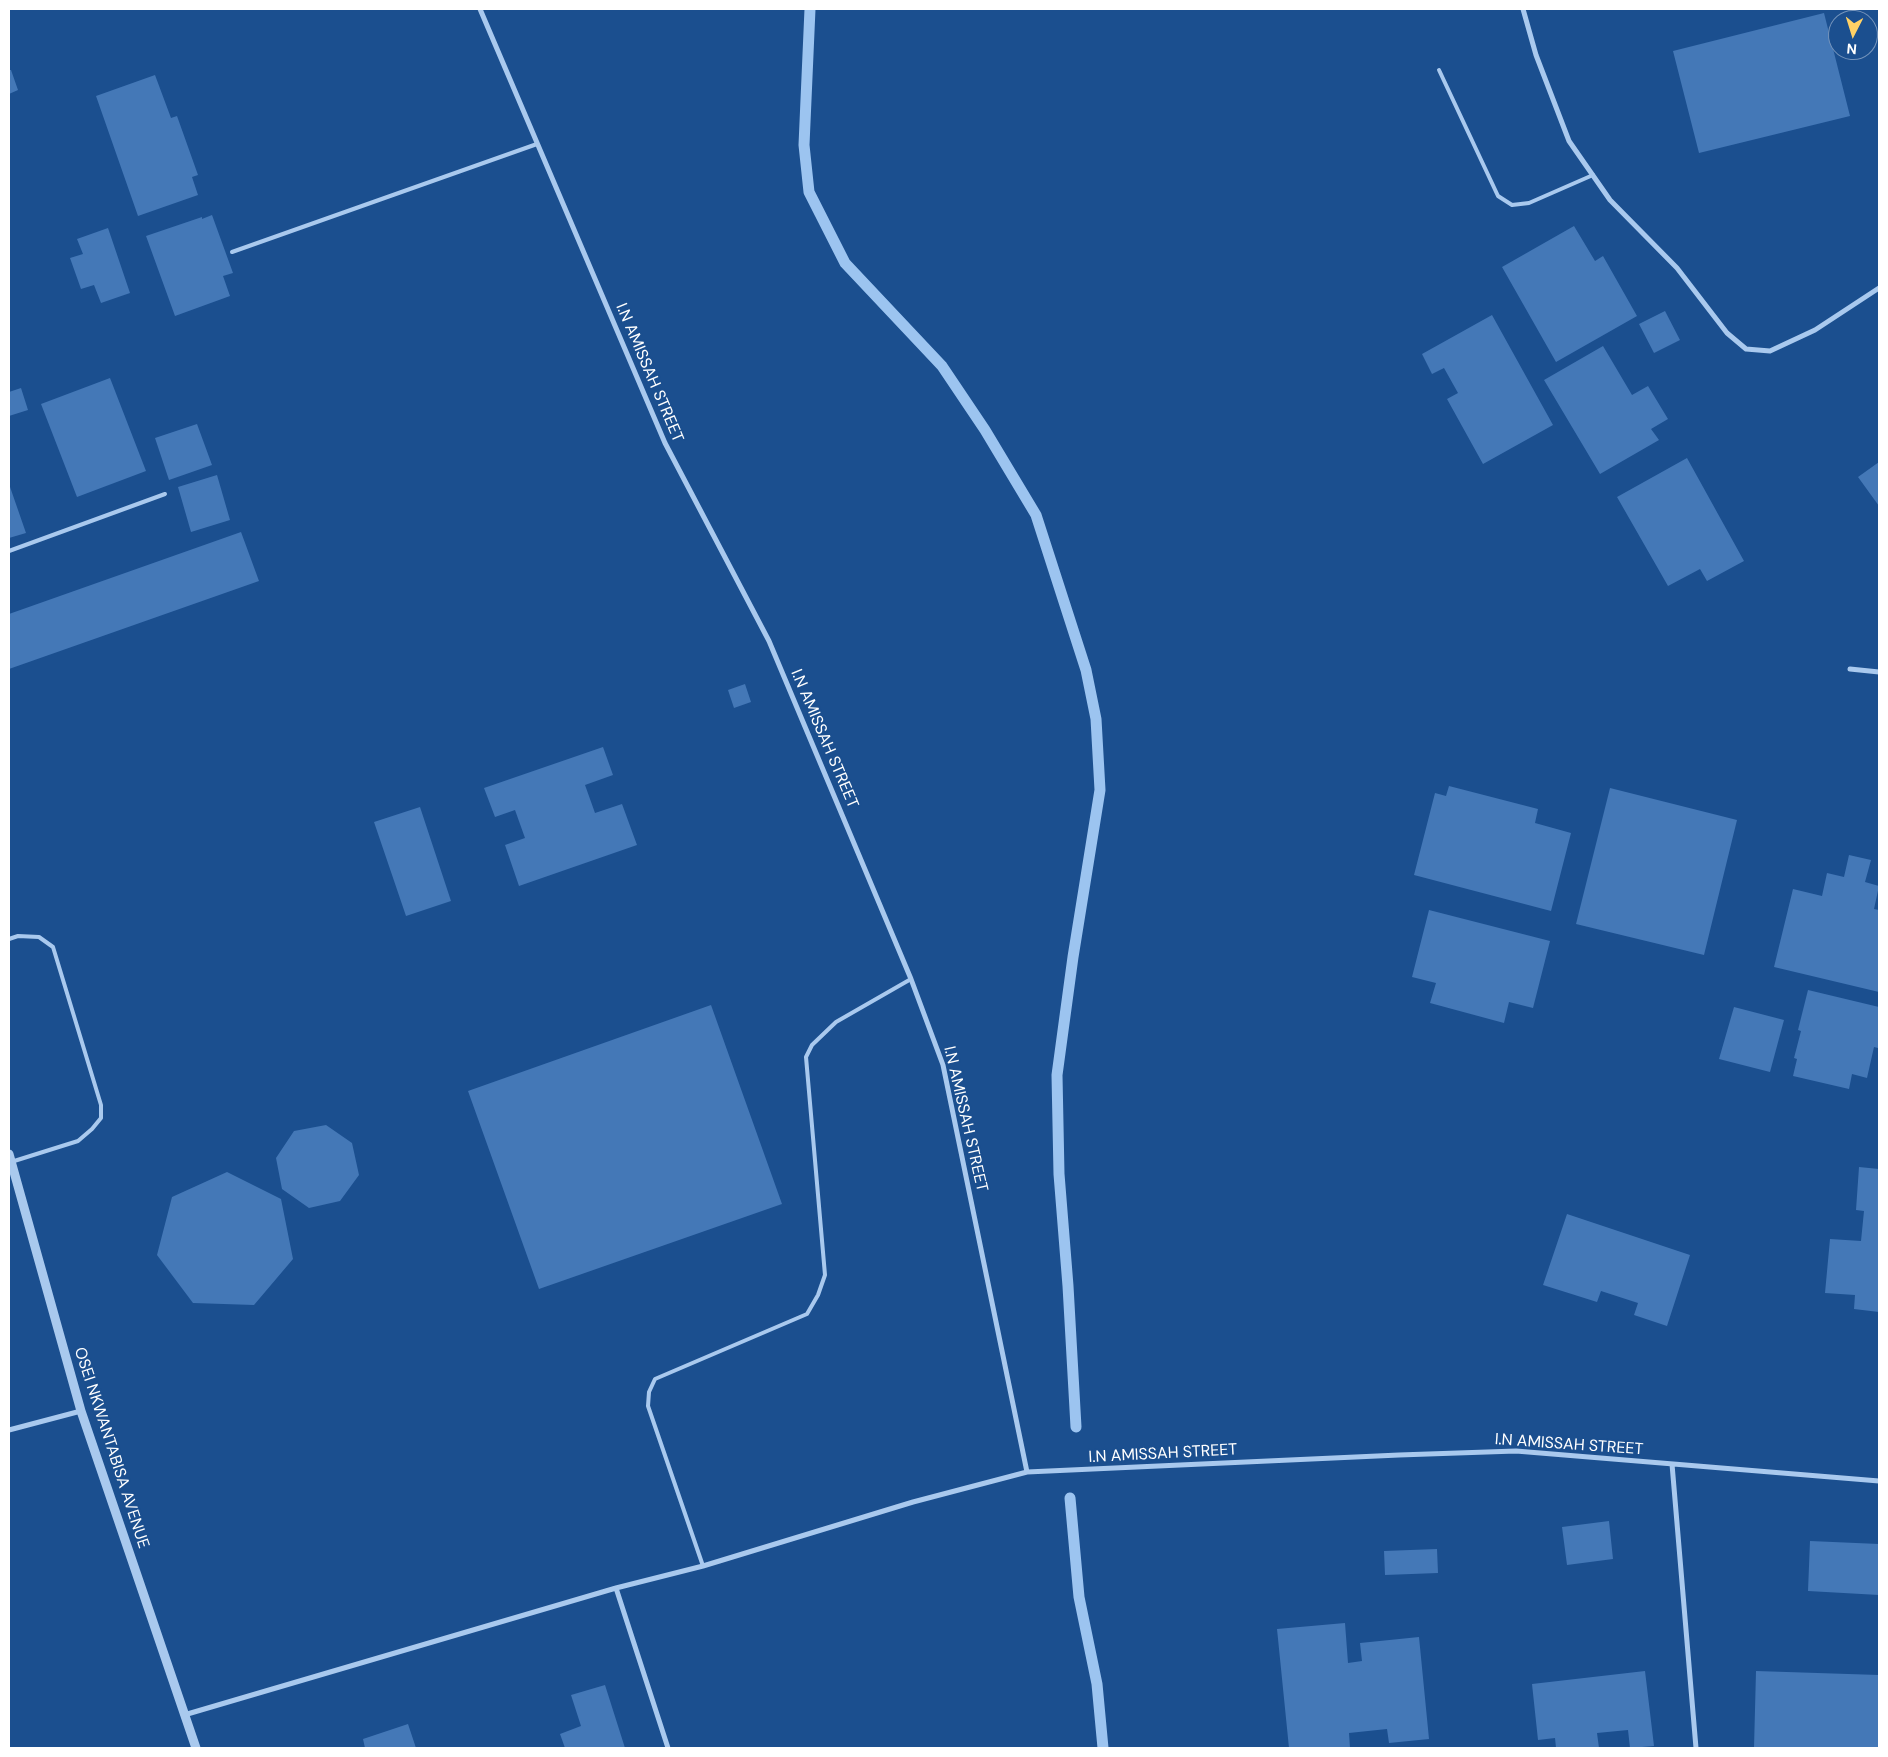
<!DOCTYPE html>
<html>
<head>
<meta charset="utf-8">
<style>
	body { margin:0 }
	#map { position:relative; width:1888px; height:1757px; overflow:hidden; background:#1b4f8f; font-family:"DM Sans",sans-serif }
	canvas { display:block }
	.frame { position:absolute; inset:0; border:10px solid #fff; pointer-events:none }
	.north { position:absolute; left:1828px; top:10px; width:50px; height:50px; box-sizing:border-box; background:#1b4f8f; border:1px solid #7695bc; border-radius:50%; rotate:185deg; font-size:14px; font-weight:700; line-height:20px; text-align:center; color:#fff }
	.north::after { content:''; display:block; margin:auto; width:18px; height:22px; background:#ffd166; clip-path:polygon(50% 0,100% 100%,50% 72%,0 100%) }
</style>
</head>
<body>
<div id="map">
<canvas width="1888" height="1757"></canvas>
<div class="frame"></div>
<div class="north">N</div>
</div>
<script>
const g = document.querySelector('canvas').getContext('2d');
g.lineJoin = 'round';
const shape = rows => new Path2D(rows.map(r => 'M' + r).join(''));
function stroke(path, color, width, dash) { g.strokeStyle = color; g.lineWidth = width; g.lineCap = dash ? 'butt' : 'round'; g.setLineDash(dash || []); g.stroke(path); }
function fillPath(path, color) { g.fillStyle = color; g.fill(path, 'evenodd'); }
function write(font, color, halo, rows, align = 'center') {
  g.font = font + ' "DM Sans",sans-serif'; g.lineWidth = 4; g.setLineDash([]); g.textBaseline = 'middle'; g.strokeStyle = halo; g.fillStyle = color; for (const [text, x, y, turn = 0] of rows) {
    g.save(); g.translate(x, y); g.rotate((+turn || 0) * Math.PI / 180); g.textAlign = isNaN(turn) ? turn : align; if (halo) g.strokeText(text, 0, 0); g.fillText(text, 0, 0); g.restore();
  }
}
stroke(shape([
	[810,9,804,145,809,192,845,263,942,366,985,430,1036,515,1086,670,1096,719,1100,790,1073,957,1057,1075,1059,1174,1068,1286,1076,1427],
	[1070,1498,1079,1597,1097,1684,1103,1748]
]), '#9cc4f0', 11);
fillPath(shape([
	[1824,13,1850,116,1699,153,1673,51],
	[9,70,11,70,18,90,9,94],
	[155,75,171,118,177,116,198,175,192,177,198,195,138,216,96,96],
	[212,215,233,273,223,276,230,296,175,316,146,236,202,217,202,219],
	[1574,226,1595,261,1603,256,1637,316,1556,362,1502,267],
	[108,228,130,293,101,303,94,285,81,289,70,258,83,254,77,239],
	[1665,311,1680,340,1654,353,1639,324],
	[1492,315,1553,425,1483,464,1447,399,1458,393,1444,368,1432,374,1422,354],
	[1603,346,1632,395,1648,386,1668,419,1651,429,1659,440,1600,474,1544,380],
	[110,378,146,471,77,497,41,404],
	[21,388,28,410,9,416,9,392],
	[197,424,212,465,169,480,155,438],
	[1687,458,1744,561,1707,581,1700,569,1668,586,1617,497],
	[1879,462,1879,506,1858,477],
	[217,475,230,520,191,532,178,487],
	[9,484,26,533,9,538],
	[241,532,259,581,9,669,9,614],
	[745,684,751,702,734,708,728,690],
	[603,747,613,775,585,785,595,813,622,804,637,845,519,886,505,845,525,838,515,810,495,817,484,788],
	[1449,786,1538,809,1535,823,1571,833,1551,911,1414,875,1435,793,1446,796],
	[1610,788,1737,820,1704,955,1576,924],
	[420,807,451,901,406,916,374,822],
	[1849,855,1871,860,1865,882,1879,886,1874,909,1879,910,1879,992,1774,967,1793,889,1822,896,1827,873,1844,877],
	[1429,910,1550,941,1533,1008,1509,1002,1504,1023,1430,1003,1436,983,1412,977],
	[1808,990,1879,1007,1879,1042,1878,1048,1874,1047,1867,1078,1852,1074,1849,1089,1793,1076,1797,1059,1794,1058,1801,1031,1798,1030],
	[711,1005,782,1204,539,1289,468,1091],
	[1734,1007,1784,1020,1770,1072,1719,1059],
	[326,1125,352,1143,359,1175,340,1201,309,1208,282,1189,276,1158,294,1131],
	[1859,1167,1879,1169,1879,1312,1854,1309,1855,1295,1825,1293,1830,1239,1861,1241,1864,1211,1856,1210],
	[227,1172,281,1199,293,1259,254,1305,193,1303,157,1255,172,1197],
	[1567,1214,1690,1255,1667,1326,1634,1315,1638,1303,1601,1291,1597,1302,1543,1285],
	[1609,1521,1613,1559,1567,1565,1562,1527],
	[1810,1541,1879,1544,1879,1595,1808,1591],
	[1437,1549,1438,1573,1385,1575,1384,1551],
	[1345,1623,1348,1663,1362,1661,1360,1643,1419,1637,1429,1739,1389,1743,1387,1729,1349,1733,1350,1748,1289,1748,1277,1629],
	[1645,1671,1654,1746,1630,1748,1628,1730,1597,1733,1599,1748,1556,1748,1555,1738,1538,1740,1532,1684],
	[1756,1671,1879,1675,1879,1748,1754,1748],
	[605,1685,625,1748,565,1748,560,1734,581,1726,571,1695],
	[408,1724,416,1748,365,1748,363,1739]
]), '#4478b7');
stroke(shape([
	[1439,70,1498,196,1512,205,1529,203,1593,175],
	[232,252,537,144],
	[9,551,165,494],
	[9,939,18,936,39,937,53,947,101,1105,101,1118,92,1129,78,1141,11,1162],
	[703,1566,648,1406,649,1392,655,1379,807,1314,818,1295,825,1275,806,1057,812,1045,836,1022,911,979]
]), '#a9c9ee', 4);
stroke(shape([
	[480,9,665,443,769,641,911,979,943,1065,1027,1472,1399,1455,1516,1451,1879,1481],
	[1523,9,1536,55,1569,141,1610,200,1677,268,1727,333,1746,349,1770,351,1815,330,1879,288],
	[1850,669,1879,672],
	[9,1430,81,1411],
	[1672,1464,1696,1748],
	[616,1588,668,1748],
	[184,1715,616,1588,703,1566,913,1502,1027,1472]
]), '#a9c9ee', 5);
stroke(shape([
	[9,1154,81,1411,196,1748]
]), '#a9c9ee', 9);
write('16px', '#fff', '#1b4f8f', [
	["I.N AMISSAH STREET",649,373,67],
	["I.N AMISSAH STREET",824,739,67],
	["I.N AMISSAH STREET",965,1119,77],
	["I.N AMISSAH STREET",1569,1445,4],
	["OSEI NKWANTABISA AVENUE",111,1448,72],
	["I.N AMISSAH STREET",1163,1454,-3]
]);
</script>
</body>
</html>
